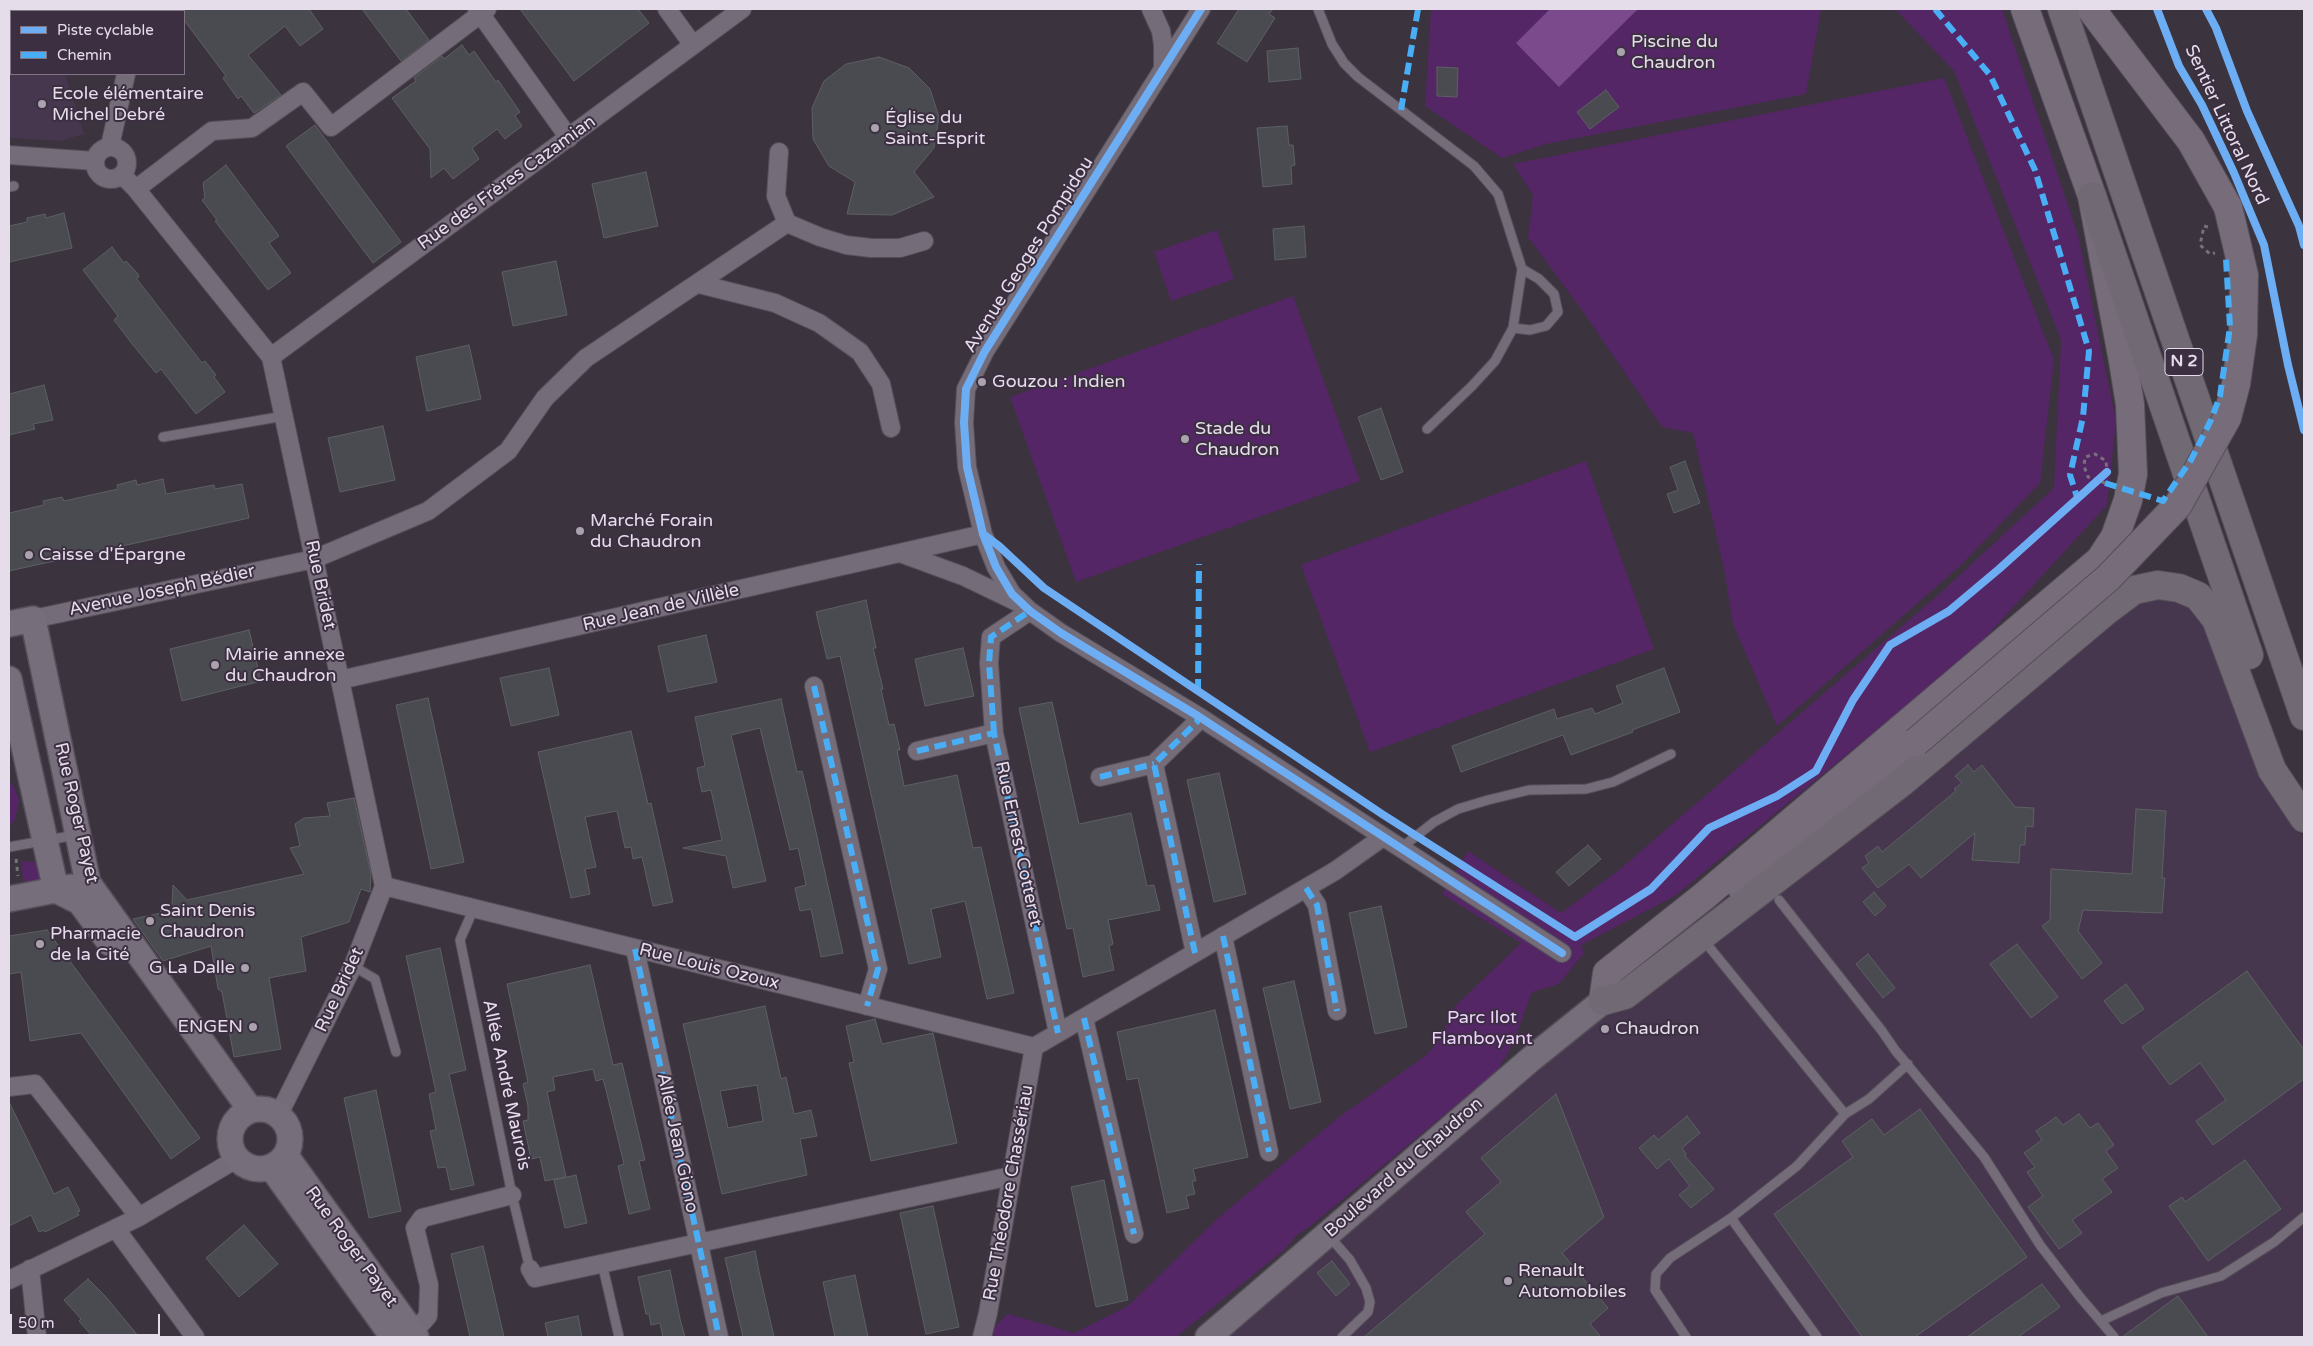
<!DOCTYPE html>
<html>
<head>
<meta charset="utf-8">
<style>
	body { margin:0 }
	#map { position:relative; width:2313px; height:1346px; overflow:hidden; background:#3b333e; font-family:"Varela Round",sans-serif }
	canvas { display:block }
	.frame { position:absolute; inset:0; border:10px solid #e5dde9; pointer-events:none }
	.legend { position:absolute; left:10px; top:10px; width:175px; height:65px; box-sizing:border-box; background:#3c2f42; border:1px solid #807585; margin:0; padding:6px 9px; list-style:none; font-size:15px; color:#e5dde9 }
	.legend li { display:flex; align-items:center; gap:10px; height:25px }
	.legend b { width:25px; border:1px solid #807585 }
	.scale { position:absolute; left:10px; top:1314px; width:150px; height:22px; box-sizing:border-box; border:2px solid #e5dde9; border-top:0; padding-left:6px; font-size:15px; line-height:18px; white-space:nowrap; color:#e5dde9; -webkit-text-stroke:4px #3c2f42; paint-order:stroke }
</style>
</head>
<body>
<div id="map">
<canvas width="2313" height="1346"></canvas>
<div class="frame"></div>
<ul class="legend">
<li><b style="height:6px;background:#6dadf4"></b>Piste cyclable</li>
<li><b style="height:6px;background:#49aef6"></b>Chemin</li>
</ul>
<div class="scale">50 m</div>
</div>
<script>
const g = document.querySelector('canvas').getContext('2d');
g.lineJoin = 'round';
function fillPath(path, color) { g.fillStyle = color; g.fill(path, 'evenodd'); }
const shape = rows => new Path2D(rows.map(r => 'M' + r).join(''));
function stroke(path, color, width, dash) { g.strokeStyle = color; g.lineWidth = width; g.lineCap = dash ? 'butt' : 'round'; g.setLineDash(dash || []); g.stroke(path); }
function write(font, color, halo, rows, align = 'center') {
  g.font = font + ' "Varela Round",sans-serif'; g.lineWidth = 4; g.setLineDash([]); g.textBaseline = 'middle'; g.strokeStyle = halo; g.fillStyle = color; for (const [text, x, y, turn = 0] of rows) {
    g.save(); g.translate(x, y); g.rotate((+turn || 0) * Math.PI / 180); g.textAlign = isNaN(turn) ? turn : align; if (halo) g.strokeText(text, 0, 0); g.fillText(text, 0, 0); g.restore();
  }
}
fillPath(shape([
	[9,9,129,9,129,11,11,11,11,74,65,74,84,134,60,141,9,138],
	[2168,591,2202,615,2279,796,2304,840,2304,1337,1226,1337,1573,1039,2114,612]
]), '#46364e');
fillPath(shape([
	[1431,9,1821,9,1806,94,1546,144,1502,158,1425,106],
	[1895,9,2002,9,2078,235,2116,421,2107,505,1974,650,1675,896,1581,945,1584,953,1559,984,1532,992,1513,1044,1497,1071,1309,1227,1298,1234,1284,1250,1176,1337,990,1337,995,1326,1008,1314,1074,1333,1128,1306,1217,1219,1339,1117,1425,1056,1441,1039,1447,1023,1448,1013,1521,943,1442,894,1468,851,1561,913,1619,870,1938,595,2054,488,2061,340,1954,71],
	[1944,78,2054,360,2040,483,1960,566,1777,726,1733,624,1724,569,1693,433,1662,427,1584,313,1528,237,1533,195,1513,164],
	[1217,230,1234,279,1171,301,1154,252],
	[1293,296,1360,481,1076,582,1010,397],
	[1586,461,1654,649,1370,752,1301,565],
	[9,780,14,787,19,800,15,820,9,826],
	[21,861,34,862,40,866,43,881,24,889]
]), '#542665');
fillPath(shape([
	[1550,9,1638,9,1559,87,1516,43]
]), '#7a4a8d');
const building = shape([
	[184,9,309,9,323,29,300,46,285,26,248,55,281,95,254,113,241,96,238,99,223,78,226,76,184,20,184,9],
	[362,9,406,9,429,40,401,61,362,9],
	[520,9,638,9,649,23,574,81,520,9],
	[1239,9,1273,9,1269,14,1275,18,1247,62,1217,43,1239,9],
	[462,45,469,55,474,51,496,82,498,80,520,112,515,116,522,126,505,139,497,129,472,148,479,159,453,179,444,168,431,178,430,149,392,98,416,81,414,78,442,56,444,59,462,45],
	[1298,48,1301,79,1269,82,1267,51,1298,48],
	[879,57,909,68,930,89,939,117,934,148,914,172,934,197,892,215,847,214,855,182,829,166,813,139,812,108,824,81,846,64,879,57],
	[1437,67,1458,68,1457,97,1437,96,1437,67],
	[1606,90,1619,107,1590,129,1577,112,1606,90],
	[315,125,401,242,373,263,286,146,315,125],
	[1287,126,1289,145,1293,145,1295,165,1291,166,1292,184,1263,187,1257,128,1287,126],
	[226,165,279,236,269,243,291,273,268,290,215,221,217,220,202,200,205,198,203,183,226,165],
	[646,172,658,226,604,238,592,184,646,172],
	[64,213,72,248,9,262,9,226,27,222,27,218,45,214,46,218,64,213],
	[1304,226,1306,257,1275,260,1273,229,1304,226],
	[112,247,124,263,126,261,138,274,139,277,136,278,202,363,205,361,216,375,214,377,225,392,196,414,161,369,156,373,133,345,114,320,118,316,83,270,112,247],
	[556,261,567,315,513,326,502,272,556,261],
	[469,345,481,399,427,411,416,357,469,345],
	[44,385,53,420,33,424,35,429,9,435,9,394,44,385],
	[1381,408,1403,472,1381,480,1358,417,1381,408],
	[383,426,395,480,340,492,328,438,383,426],
	[1685,461,1700,503,1674,513,1667,494,1678,490,1670,467,1685,461],
	[163,479,166,494,214,485,215,489,242,484,249,518,9,571,9,513,44,505,43,501,62,497,64,501,118,489,117,485,136,480,137,485,163,479],
	[866,600,876,648,873,648,883,689,881,689,889,725,894,724,900,750,897,750,904,786,957,775,973,848,981,847,1014,993,987,999,965,901,931,909,941,957,909,964,840,656,827,659,816,612,866,600],
	[249,630,261,681,182,701,170,649,249,630],
	[706,635,717,682,668,692,658,646,706,635],
	[963,648,974,696,925,706,915,659,963,648],
	[549,668,559,715,511,726,500,678,549,668],
	[1664,668,1680,712,1632,730,1633,732,1571,755,1563,735,1461,772,1452,746,1554,709,1557,719,1592,708,1595,714,1623,703,1616,686,1664,668],
	[428,698,464,862,431,869,396,705,428,698],
	[781,699,797,772,802,771,805,783,843,953,821,957,811,909,800,911,795,888,806,885,803,870,798,848,790,850,760,728,731,735,766,881,733,888,726,856,683,848,722,840,711,790,702,792,699,779,697,768,705,766,695,717,781,699],
	[1052,702,1079,824,1131,813,1147,886,1154,885,1160,910,1108,920,1113,944,1109,946,1114,970,1083,977,1073,928,1067,929,1019,708,1052,702],
	[631,731,648,804,651,803,673,902,653,906,642,857,633,859,631,847,625,848,617,811,585,817,596,867,585,869,590,894,571,898,538,752,631,731],
	[1968,765,1974,772,1982,765,2015,807,2034,808,2033,827,2026,826,2025,845,2020,845,2019,863,1972,860,1975,833,1921,878,1909,864,1878,888,1862,868,1869,863,1865,856,1878,846,1882,852,1956,791,1954,789,1962,783,1955,776,1968,765],
	[1219,773,1246,894,1214,902,1187,780,1219,773],
	[354,798,371,874,370,892,361,889,349,922,301,937,306,971,269,978,281,1049,234,1057,222,992,218,989,211,946,163,961,133,919,161,913,160,907,172,904,173,885,187,900,304,874,290,848,300,846,295,824,304,818,330,816,327,803,354,798],
	[2136,809,2166,811,2162,878,2165,878,2162,913,2083,910,2078,931,2102,963,2082,979,2042,926,2050,920,2051,869,2132,874,2136,809],
	[1588,845,1601,859,1569,886,1556,872,1588,845],
	[1874,892,1886,906,1875,916,1863,902,1874,892],
	[1381,906,1407,1027,1375,1034,1349,913,1381,906],
	[47,930,200,1138,171,1159,81,1033,30,1041,21,972,9,974,9,936,47,930],
	[2017,944,2058,997,2031,1018,1990,964,2017,944],
	[440,948,466,1070,449,1074,474,1185,451,1190,446,1167,438,1168,430,1131,436,1130,429,1094,436,1092,406,956,440,948],
	[1868,954,1895,988,1883,998,1856,964,1868,954],
	[590,965,613,1065,622,1063,645,1160,639,1161,650,1209,629,1214,618,1166,624,1164,606,1090,603,1079,596,1081,593,1069,553,1077,555,1090,547,1092,566,1177,545,1181,540,1157,531,1159,523,1121,528,1120,528,1106,523,1084,528,1082,507,984,590,965],
	[2247,971,2304,1050,2304,1079,2213,1145,2196,1121,2226,1100,2200,1063,2170,1085,2142,1047,2247,971],
	[1294,981,1321,1102,1290,1109,1263,988,1294,981],
	[2126,984,2144,1009,2122,1024,2104,1001,2126,984],
	[765,1006,781,1079,786,1077,794,1114,811,1110,817,1136,800,1139,807,1175,722,1194,683,1024,765,1006],
	[757,1085,763,1121,728,1128,720,1091,757,1085],
	[1215,1010,1248,1157,1193,1169,1196,1181,1192,1181,1195,1194,1186,1196,1189,1208,1167,1213,1138,1078,1127,1080,1117,1032,1215,1010],
	[875,1019,882,1044,933,1033,957,1143,871,1161,849,1063,854,1062,846,1026,875,1019],
	[376,1090,401,1211,369,1218,344,1098,376,1090],
	[1556,1094,1604,1217,1562,1253,1608,1308,1590,1324,1601,1337,1364,1337,1485,1234,1466,1212,1501,1182,1481,1158,1556,1094],
	[9,1102,54,1194,68,1187,80,1211,77,1212,79,1215,45,1232,44,1230,39,1232,31,1215,9,1226,9,1102],
	[1920,1109,2027,1257,1915,1337,1862,1337,1774,1214,1853,1157,1842,1141,1872,1119,1884,1135,1920,1109],
	[2079,1114,2090,1128,2098,1123,2114,1145,2106,1151,2118,1168,2102,1179,2112,1192,2072,1220,2082,1233,2059,1249,2028,1207,2043,1196,2027,1172,2035,1167,2024,1153,2042,1140,2036,1131,2056,1117,2063,1125,2079,1114],
	[1687,1116,1700,1133,1682,1148,1686,1154,1685,1156,1714,1189,1691,1208,1679,1195,1690,1186,1669,1159,1657,1169,1639,1148,1654,1135,1658,1140,1687,1116],
	[2245,1160,2281,1209,2208,1261,2169,1206,2182,1197,2185,1202,2245,1160],
	[576,1175,587,1223,565,1228,554,1180,576,1175],
	[1104,1180,1128,1300,1096,1307,1071,1187,1104,1180],
	[933,1206,959,1327,926,1334,900,1213,933,1206],
	[244,1225,278,1264,239,1297,206,1258,244,1225],
	[483,1246,504,1337,470,1337,451,1254,483,1246],
	[755,1251,760,1276,774,1337,743,1337,725,1258,755,1251],
	[1332,1261,1350,1284,1336,1296,1317,1273,1332,1261],
	[670,1270,680,1319,685,1337,663,1337,660,1323,651,1325,649,1314,646,1314,638,1277,670,1270],
	[855,1275,868,1337,835,1337,823,1282,855,1275],
	[88,1279,106,1297,139,1337,93,1337,79,1321,81,1319,64,1300,88,1279],
	[2042,1284,2060,1307,2018,1337,1967,1337,2042,1284],
	[2178,1296,2208,1337,2122,1337,2178,1296],
	[578,1316,582,1337,548,1337,545,1323,578,1316]
]);
fillPath(building, '#4a4b50');
stroke(building, '#5d6063', 1);
const lane = shape([
	[1318,9,1332,44,1344,63,1358,77,1474,166,1498,194,1522,269,1513,328,1495,361,1472,386,1427,429],
	[9,187,14,186],
	[1513,328,1530,330,1546,326,1558,312,1554,294,1539,279,1522,269],
	[163,437,284,416],
	[9,847,76,835],
	[1401,848,1434,822,1458,809,1488,800,1529,790,1586,789,1613,782,1671,754],
	[1779,900,1882,1031,1895,1050,1984,1157,2040,1245,2080,1297,2114,1337],
	[474,908,460,940,512,1195,530,1269],
	[1710,948,1845,1114],
	[353,966,375,979,396,1052],
	[1731,1218,1817,1337],
	[1329,1236,1350,1260,1366,1288,1370,1302,1368,1312,1342,1337],
	[602,1263,619,1337],
	[2101,1321,2161,1293,2221,1276,2274,1242,2304,1217],
	[1686,1337,1655,1290,1656,1274,1670,1258,1731,1218,1797,1166,1845,1114,1869,1099,1908,1064]
]);
const street = shape([
	[477,9,569,138],
	[667,9,693,45],
	[1151,9,1161,31,1163,45,1163,69],
	[1201,9,985,351,966,389,964,423,967,467,983,534,996,567,1012,594,1030,611,1061,633,1198,716,1562,953],
	[140,11,140,9],
	[110,146,126,74],
	'95 163a16 16 0 1 1 32 0a16 16 0 1 1-32 0Z',
	[779,152,776,196,787,223,820,237,846,245,871,248,900,248,924,241],
	[9,155,95,161],
	[122,175,136,189,271,357,384,886,353,966,279,1114],
	[136,189,212,131,252,128,303,92,331,127,487,9],
	[699,284,775,303,819,323,860,352,881,384,891,428],
	[271,357,742,9],
	[903,554,963,576,1017,602],
	[33,619,314,559,428,511,508,451,545,398,586,358,787,223],
	[340,680,983,534],
	[814,686,878,969,867,1006],
	[994,733,989,663,991,637,1030,611],
	[917,751,994,733,1058,1033],
	[1100,777,1154,764],
	[384,886,1034,1047],
	[1306,888,1317,905,1337,1011],
	[1223,936,1269,1152],
	[635,949,719,1337],
	[1195,953,1154,764,1197,722,1198,716],
	[1084,1018,1134,1234],
	[1034,1047,1335,871,1383,837],
	[9,1087,35,1084,139,1217],
	[116,1229,195,1337],
	[30,1269,37,1337],
	[530,1269,535,1278,1011,1176],
	[9,1280,139,1217,238,1158],
	[406,1337,413,1333,428,1316,429,1285,415,1228,422,1218,512,1195],
	[982,1337,988,1313,1034,1047]
]);
const secondary = shape([
	[9,624,33,619,88,883,250,1109],
	[9,679,56,890],
	[56,890,80,902,110,943],
	[9,899,71,887],
	'230 1139a30 30 0 1 1 60 0a30 30 0 1 1-60 0Z',
	[286,1156,416,1337],
	[272,1168,393,1337],
	[1208,1337,1531,1059,1603,1001]
]);
const primary = shape([
	[2091,9,2191,141],
	[1742,888,1916,742],
	[1603,1001,1607,973,1703,897,2100,560,2115,537,2128,500,2133,474,2130,404,2123,361,2092,196,2025,9]
]);
const highway = shape([
	[2062,9,2304,716],
	[2092,196,2249,655],
	[1603,1001,1625,995,1901,783,2106,611,2134,590,2158,585,2179,588,2198,596,2216,619,2272,770,2304,818]
]);
stroke(lane, '#554f59', 11);
stroke(street, '#554f59', 20);
stroke(secondary, '#554f59', 28);
stroke(primary, '#554f59', 30);
stroke(highway, '#554f59', 30);
stroke(shape([
	[2206,9,2216,28,2247,111,2299,226,2304,245],
	[2208,227,2204,226,2200,245,2210,254,2215,253],
	[2105,483,2088,477,2084,466,2085,457,2095,454,2106,461,2107,472],
	[16,859,18,876]
]), '#77717a', 3, [4, 4]);
stroke(lane, '#746c78', 9);
stroke(street, '#746c78', 18);
stroke(secondary, '#776e7b', 25);
stroke(primary, '#766c7a', 28);
stroke(highway, '#716974', 28);
const primaryBridge = shape([
	[1916,742,2108,578,2178,505,2227,418,2236,384,2243,335,2244,275,2228,207,2191,141]
]);
stroke(primaryBridge, '#554f59', 30, []);
stroke(primaryBridge, '#766c7a', 28);
stroke(shape([
	[1935,9,1990,75,2035,170,2089,351,2083,417,2070,475,2077,497],
	[1401,110,1418,9],
	[2105,483,2163,501,2191,460,2211,420,2220,396,2230,327,2226,259],
	[814,686,878,969,867,1006],
	[1198,691,1199,564],
	[994,733,989,663,991,637,1030,611],
	[917,751,994,733,1058,1033],
	[1100,777,1154,764],
	[1306,888,1317,905,1337,1011],
	[1223,936,1269,1152],
	[635,949,719,1337],
	[1195,953,1154,764,1197,722,1198,716],
	[1084,1018,1134,1234]
]), '#49aef6', 6, [12, 6]);
stroke(shape([
	[1201,9,985,351,966,389,964,423,967,467,983,534,996,567,1012,594,1030,611,1061,633,1198,716,1562,953],
	[2157,9,2179,66,2202,105,2234,173,2264,245,2288,365,2304,430],
	[2206,9,2216,28,2247,111,2299,226,2304,245],
	[983,534,999,546,1044,588,1382,814,1575,937,1651,889,1709,828,1777,796,1816,771,1853,700,1890,645,1949,611,1999,569,2107,472]
]), '#6dadf4', 8);
for (const [x, y, r, color] of [
	[1621,52,5,"#aaa2ad"],
	[42,104,5,"#aaa2ad"],
	[875,128,5,"#aaa2ad"],
	[982,382,5,"#aaa2ad"],
	[1185,439,5,"#aaa2ad"],
	[580,531,5,"#aaa2ad"],
	[29,555,5,"#aaa2ad"],
	[215,665,5,"#aaa2ad"],
	[150,921,5,"#aaa2ad"],
	[40,944,5,"#aaa2ad"],
	[245,968,5,"#aaa2ad"],
	[253,1027,5,"#aaa2ad"],
	[1605,1029,5,"#aaa2ad"],
	[1508,1281,5,"#aaa2ad"]
]) { const dot = new Path2D(); dot.arc(x, y, r, 0, 2 * Math.PI); g.fillStyle = color; g.fill(dot); stroke(dot, '#3c2f42', 2); }
for (const [x, y, w] of [
	[2184,362,38]
]) { const box = new Path2D(); box.roundRect(x - w / 2, y - 13.5, w, 27, 4); g.fillStyle = '#3c2f42'; g.fill(box); stroke(box, '#e5dde9', 1); }
write('bold 16px', '#e5dde9', null, [
	["N 2",2184,362]
]);
write('18px', '#e5dde9', '#3c2f42', [
	["Piscine du",1631,42],
	["Chaudron",1631,63],
	["Ecole élémentaire",52,94],
	["Michel Debré",52,115],
	["Église du",885,118],
	["Saint-Esprit",885,139],
	["Gouzou : Indien",992,382],
	["Stade du",1195,429],
	["Chaudron",1195,450],
	["Marché Forain",590,521],
	["du Chaudron",590,542],
	["Caisse d'Épargne",39,555],
	["Mairie annexe",225,655],
	["du Chaudron",225,676],
	["Saint Denis",160,911],
	["Chaudron",160,932],
	["Pharmacie",50,934],
	["de la Cité",50,955],
	["G La Dalle",235,968,"right"],
	["ENGEN",243,1027,"right"],
	["Chaudron",1615,1029],
	["Renault",1518,1271],
	["Automobiles",1518,1292]
], 'left');
write('18px', '#e5dde9', '#3c2f42', [
	["Sentier Littoral Nord",2226,125,65],
	["Rue des Frères Cazamian",507,183,-36],
	["Avenue Geoges Pompidou",1029,255,-58],
	["Rue Bridet",320,585,78],
	["Avenue Joseph Bédier",162,591,-12],
	["Rue Jean de Villèle",661,608,-13],
	["Rue Roger Payet",76,813,77],
	["Rue Ernest Cotteret",1018,844,78],
	["Rue Louis Ozoux",709,967,14],
	["Rue Bridet",340,990,-65],
	["Allée André Maurois",506,1085,78],
	["Allée Jean Giono",677,1143,78],
	["Boulevard du Chaudron",1404,1168,-41],
	["Rue Théodore Chassériau",1009,1193,-80],
	["Rue Roger Payet",351,1247,54]
]);
write('18px', '#efd3fc', '#3c2f42', [
	["Parc Ilot",1482,1018],
	["Flamboyant",1482,1039]
]);
</script>
</body>
</html>
